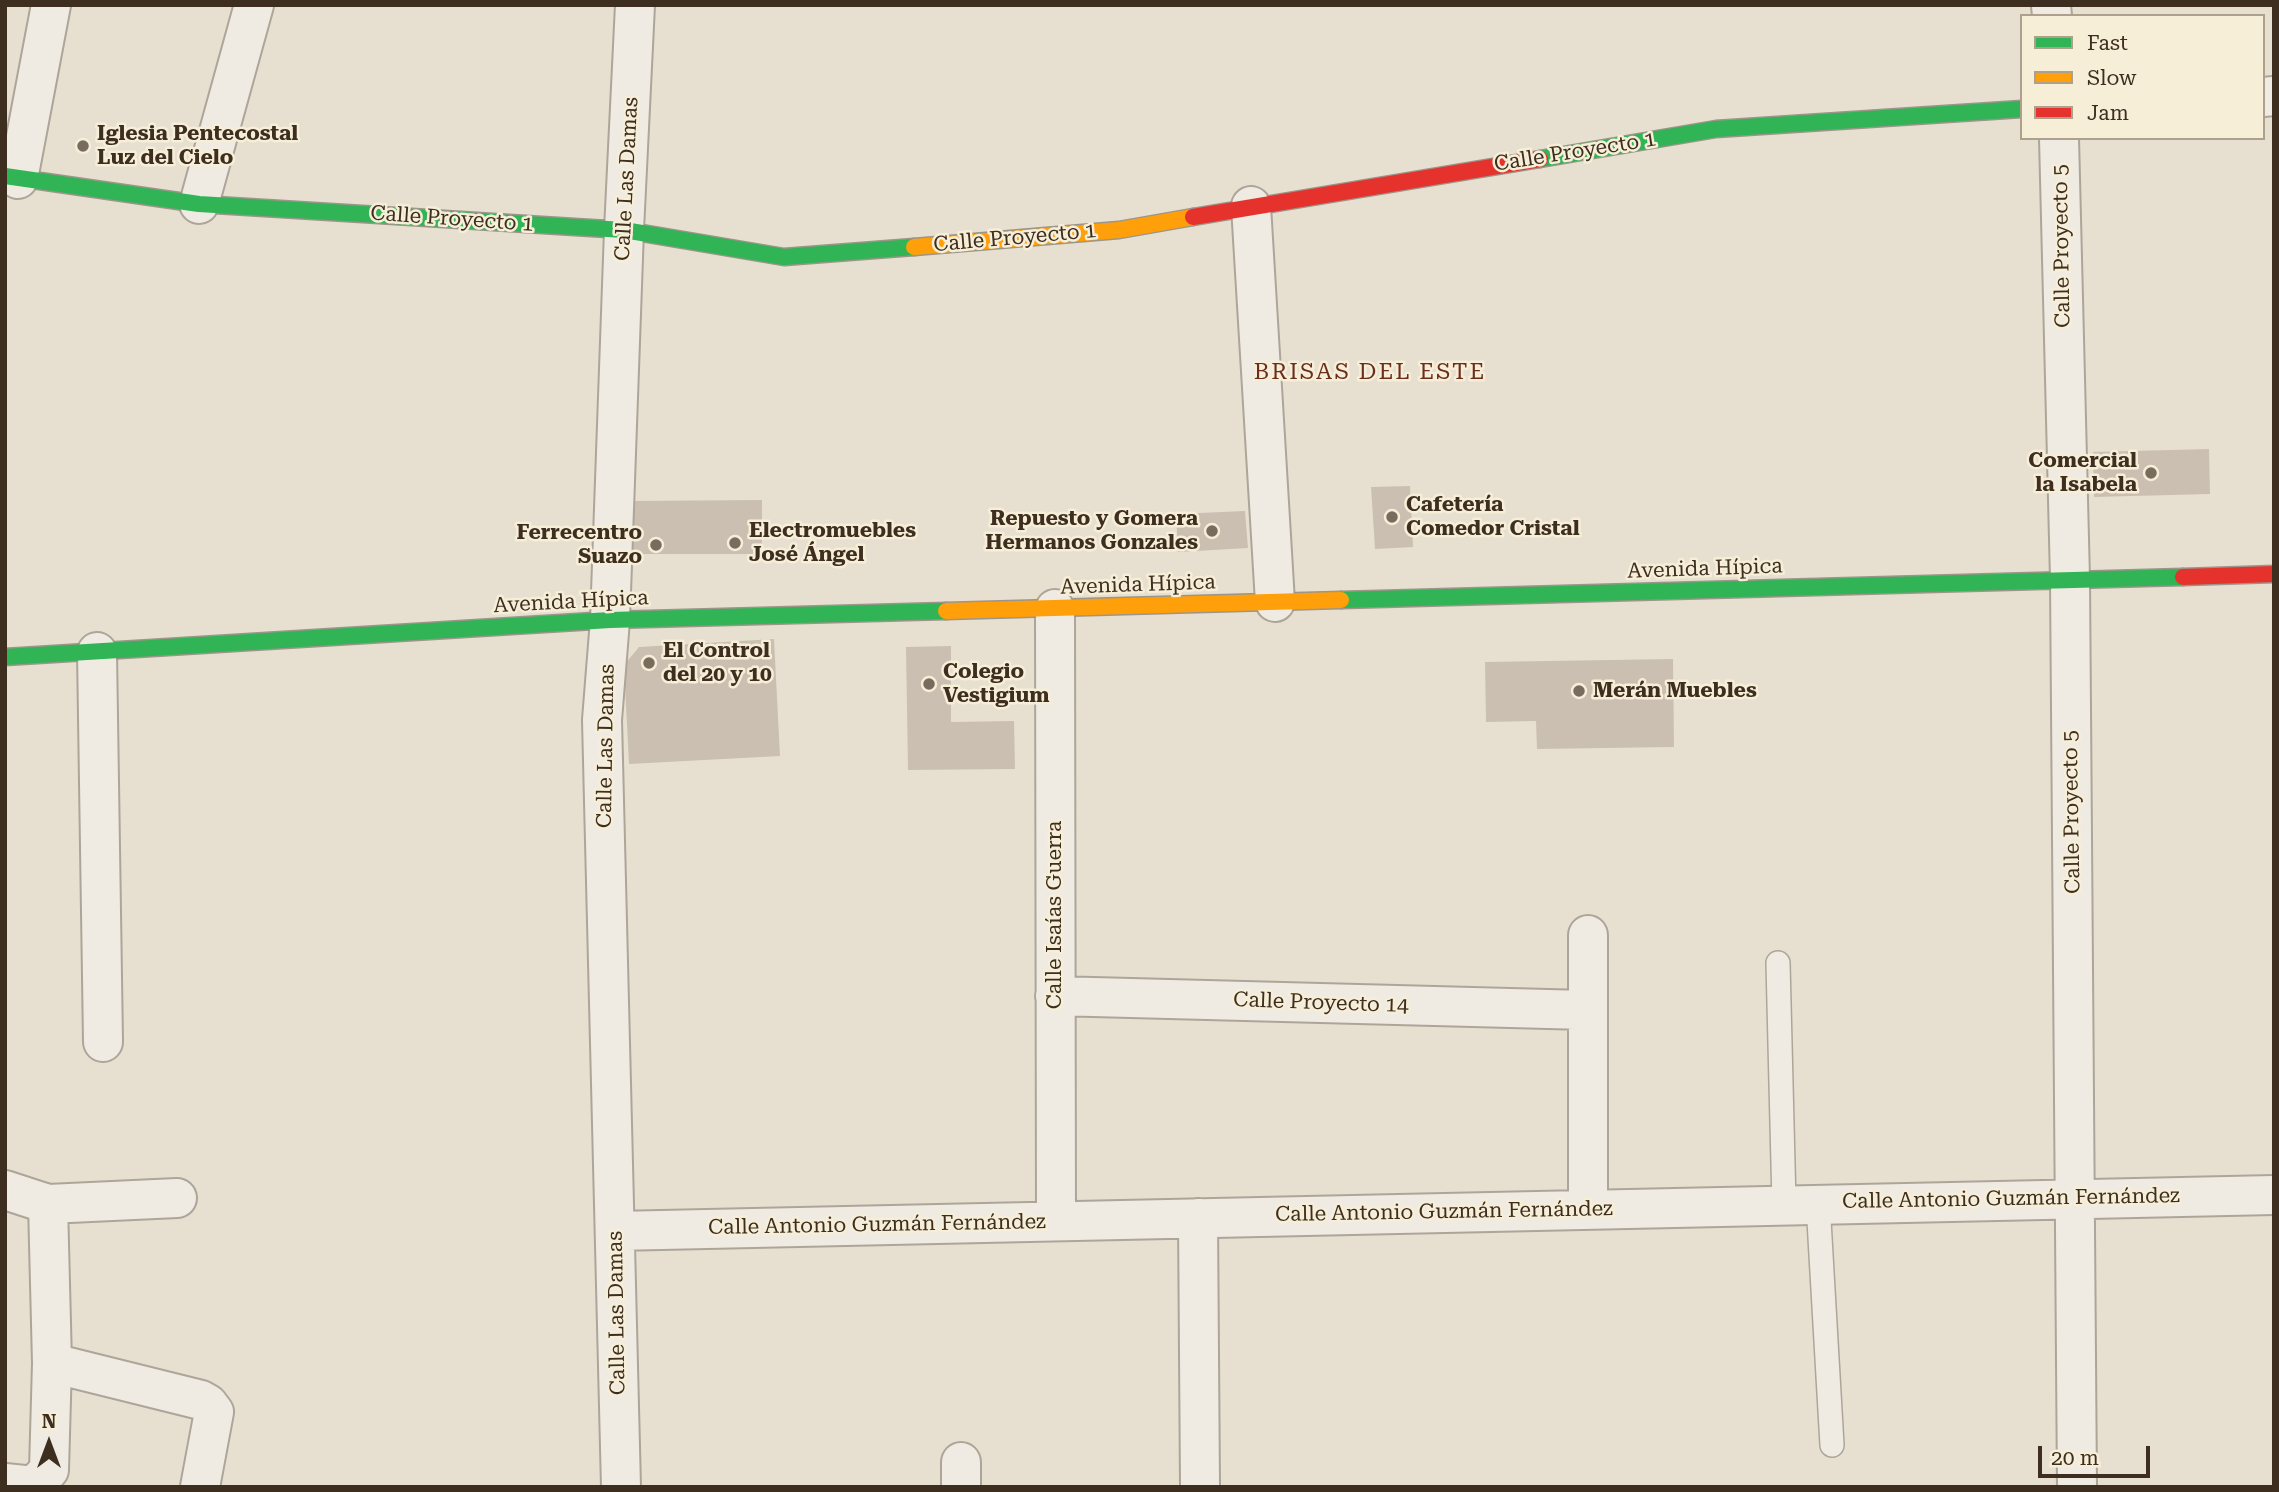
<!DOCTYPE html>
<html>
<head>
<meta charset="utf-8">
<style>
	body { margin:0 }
	#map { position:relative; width:2279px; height:1492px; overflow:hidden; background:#e7e0d1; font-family:"Roboto Serif",serif }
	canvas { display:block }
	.frame { position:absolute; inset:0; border:7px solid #3d2e20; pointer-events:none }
	.legend { position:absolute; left:2020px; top:14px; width:245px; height:126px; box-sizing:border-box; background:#f7eed8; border:2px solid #ada18e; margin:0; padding:9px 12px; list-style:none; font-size:21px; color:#3d2e20 }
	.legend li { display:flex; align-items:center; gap:14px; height:35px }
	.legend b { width:35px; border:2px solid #ada18e }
	.north { position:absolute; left:14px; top:1408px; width:70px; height:70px; -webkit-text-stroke:5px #f7eed8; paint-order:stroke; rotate:0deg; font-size:19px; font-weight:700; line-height:28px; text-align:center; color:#3d2e20 }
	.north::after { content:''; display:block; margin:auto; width:24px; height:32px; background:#3d2e20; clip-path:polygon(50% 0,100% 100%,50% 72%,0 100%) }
	.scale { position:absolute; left:2038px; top:1446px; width:112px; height:32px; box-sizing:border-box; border:4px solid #3d2e20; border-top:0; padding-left:9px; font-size:21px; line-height:24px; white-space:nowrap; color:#3d2e20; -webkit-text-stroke:5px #f7eed8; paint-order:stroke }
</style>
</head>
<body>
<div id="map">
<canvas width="2279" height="1492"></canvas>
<div class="frame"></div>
<ul class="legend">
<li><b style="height:9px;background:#30b455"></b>Fast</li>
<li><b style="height:9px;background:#ff9f0a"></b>Slow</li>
<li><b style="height:9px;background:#e5322d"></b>Jam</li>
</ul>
<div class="north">N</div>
<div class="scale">20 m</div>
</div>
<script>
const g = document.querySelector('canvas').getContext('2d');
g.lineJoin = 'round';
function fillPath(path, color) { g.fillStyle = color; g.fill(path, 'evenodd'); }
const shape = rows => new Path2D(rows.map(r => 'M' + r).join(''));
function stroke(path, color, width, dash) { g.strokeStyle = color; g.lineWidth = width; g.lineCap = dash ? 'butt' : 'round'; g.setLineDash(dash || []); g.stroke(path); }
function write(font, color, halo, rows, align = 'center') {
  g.font = font + ' "Roboto Serif",serif'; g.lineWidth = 5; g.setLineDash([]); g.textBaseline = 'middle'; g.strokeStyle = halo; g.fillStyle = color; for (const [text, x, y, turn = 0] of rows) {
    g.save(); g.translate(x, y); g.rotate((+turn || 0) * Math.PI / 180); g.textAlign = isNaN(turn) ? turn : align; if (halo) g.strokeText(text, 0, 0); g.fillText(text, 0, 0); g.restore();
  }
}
fillPath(shape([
	[2209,449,2210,494,2094,497,2093,452],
	[1410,486,1413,547,1375,549,1371,487],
	[762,500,762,554,630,554,630,501],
	[1245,511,1248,548,1178,552,1176,514],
	[774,639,780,756,629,764,624,665,639,647],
	[951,646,951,722,1014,721,1015,769,908,770,906,647],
	[1673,659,1674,747,1537,749,1536,721,1486,722,1485,662]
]), '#cbbfb2');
const lane = shape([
	[1778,963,1784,1204],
	[1818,1203,1832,1445]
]);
const street = shape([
	[2051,5,2052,16],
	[2263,97,2274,96],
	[2059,138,2070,579,2077,1487],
	[18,179,51,5],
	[199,204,254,5],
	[1251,206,1275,602],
	[1055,609,1056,1221],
	[97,652,103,1042],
	[1588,935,1588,1208],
	[1055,996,1586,1010],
	[5,1190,48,1204,52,1363,49,1470,34,1486,5,1483],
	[48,1204,177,1198],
	[1198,1218,1200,1487],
	[615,1231,2274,1195],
	[52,1363,201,1400,208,1404,214,1412,200,1487],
	[961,1462,961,1487],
	[621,1487,602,720,610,620,624,230,635,5]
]);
const fast = shape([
	[1540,159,1716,129,2022,109],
	[5,176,199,204,624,230,784,257,914,247],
	[1341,600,2183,577],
	[5,657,610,620,946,611]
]);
const slow = shape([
	[914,247,1119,230,1193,217],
	[946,611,1341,600]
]);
const jam = shape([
	[1193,217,1540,159],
	[2183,577,2274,574]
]);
stroke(lane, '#ada599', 26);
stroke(street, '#ada599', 42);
stroke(fast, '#9c958a', 19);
stroke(slow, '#9c958a', 19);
stroke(jam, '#9c958a', 19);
stroke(lane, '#efebe3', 23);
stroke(street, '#efebe3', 38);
stroke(fast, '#30b455', 16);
stroke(slow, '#ff9f0a', 16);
stroke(jam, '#e5322d', 16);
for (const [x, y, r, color] of [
	[83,146,7,"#786c5e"],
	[2151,473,7,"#786c5e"],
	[1392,517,7,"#786c5e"],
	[1212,531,7,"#786c5e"],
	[735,543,7,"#786c5e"],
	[656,545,7,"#786c5e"],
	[649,663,7,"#786c5e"],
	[929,684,7,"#786c5e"],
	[1579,691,7,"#786c5e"]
]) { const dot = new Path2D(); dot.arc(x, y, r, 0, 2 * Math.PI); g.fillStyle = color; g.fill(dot); stroke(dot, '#f7eed8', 2.5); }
write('bold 21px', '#3d2e20', '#f7eed8', [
	["Iglesia Pentecostal",97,134],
	["Luz del Cielo",97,158],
	["Comercial",2137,461,"right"],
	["la Isabela",2137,485,"right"],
	["Cafetería",1406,505],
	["Comedor Cristal",1406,529],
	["Repuesto y Gomera",1198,519,"right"],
	["Hermanos Gonzales",1198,543,"right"],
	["Electromuebles",749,531],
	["José Ángel",749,555],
	["Ferrecentro",642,533,"right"],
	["Suazo",642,557,"right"],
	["El Control",663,651],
	["del 20 y 10",663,675],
	["Colegio",943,672],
	["Vestigium",943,696],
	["Merán Muebles",1593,691]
], 'left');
write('21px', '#3d2e20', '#f7eed8', [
	["Calle Proyecto 1",1575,152,-9],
	["Calle Las Damas",627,179,-87],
	["Calle Proyecto 1",452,219,4],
	["Calle Proyecto 1",1015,238,-5],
	["Calle Proyecto 5",2062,246,-91],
	["Avenida Hípica",1705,569,-2],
	["Avenida Hípica",1138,585,-2],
	["Avenida Hípica",571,602,-3],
	["Calle Las Damas",606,746,-89],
	["Calle Proyecto 5",2072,812,-91],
	["Calle Isaías Guerra",1055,915,-90],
	["Calle Proyecto 14",1321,1003,2],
	["Calle Antonio Guzmán Fernández",2011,1199,-1],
	["Calle Antonio Guzmán Fernández",1444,1212,-1],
	["Calle Antonio Guzmán Fernández",877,1225,-1],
	["Calle Las Damas",617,1313,-91]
]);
g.letterSpacing = '2px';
write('23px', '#6b2e1e', '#f7eed8', [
	["BRISAS DEL ESTE",1370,372]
]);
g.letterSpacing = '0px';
</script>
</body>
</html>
